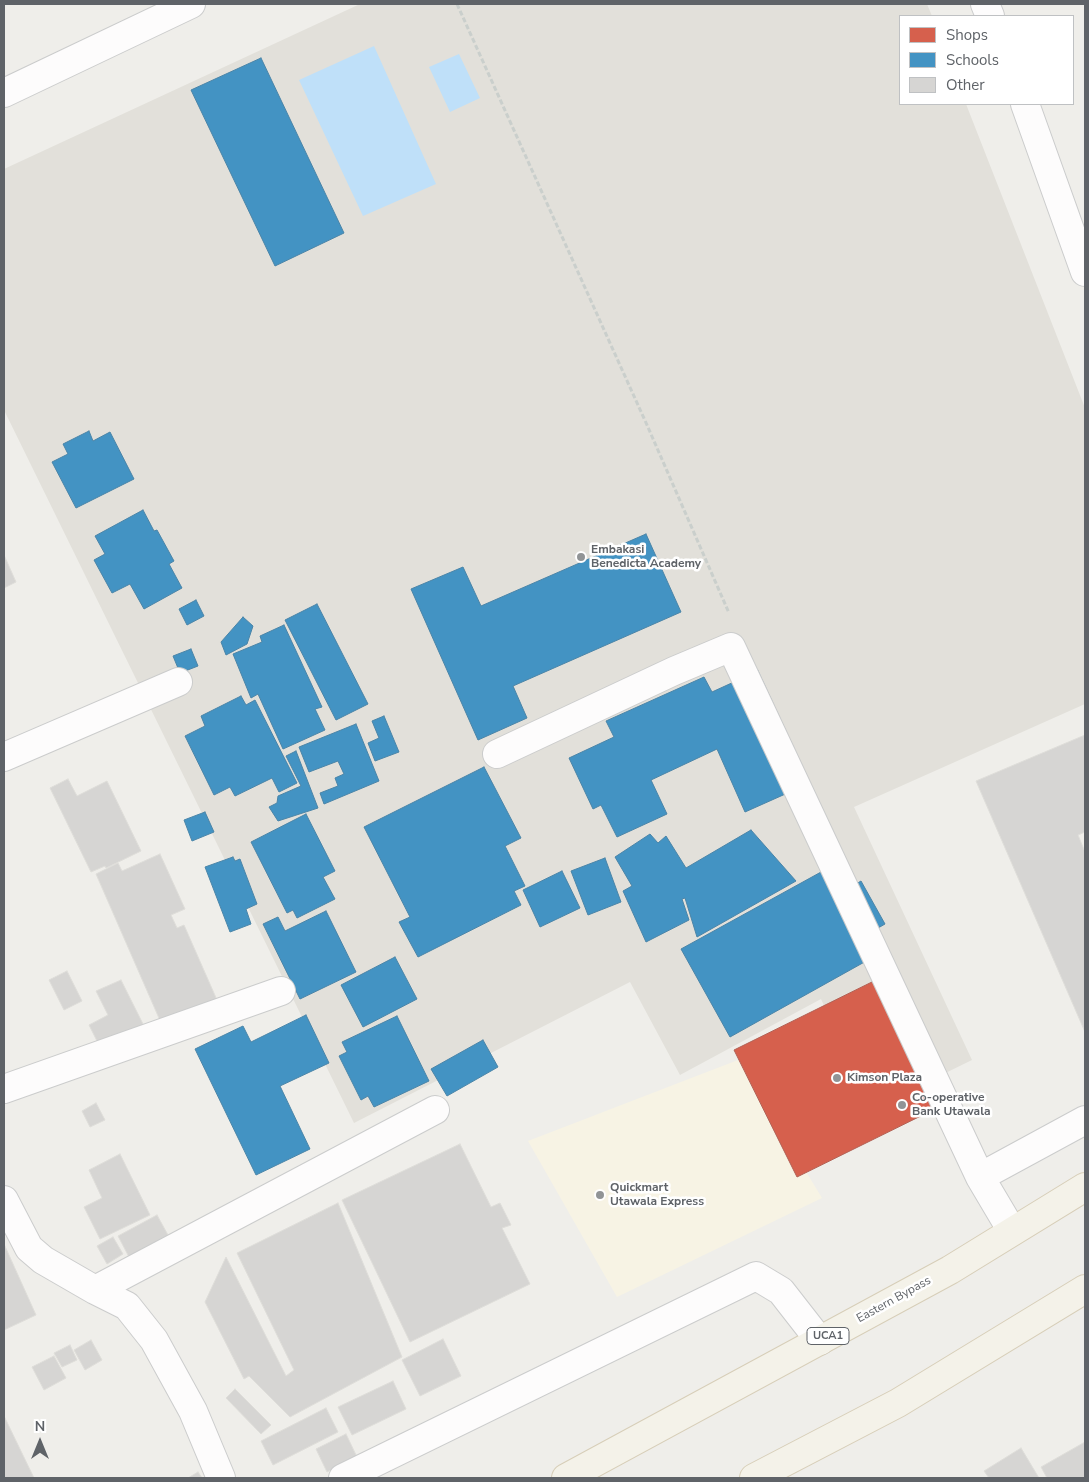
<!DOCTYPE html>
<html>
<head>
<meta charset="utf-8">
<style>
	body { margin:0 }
	#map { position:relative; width:1089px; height:1482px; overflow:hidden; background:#efeeea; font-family:"Nunito Sans",sans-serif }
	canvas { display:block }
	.frame { position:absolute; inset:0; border:5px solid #5f6368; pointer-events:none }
	.legend { position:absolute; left:899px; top:15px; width:175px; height:90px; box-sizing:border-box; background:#fff; border:1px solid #bfc1c3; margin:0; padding:6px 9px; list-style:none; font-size:15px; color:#5f6368 }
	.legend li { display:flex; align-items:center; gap:10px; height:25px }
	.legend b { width:25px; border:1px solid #bfc1c3 }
	.north { position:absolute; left:15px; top:1417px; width:50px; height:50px; -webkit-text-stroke:4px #fff; paint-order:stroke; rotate:0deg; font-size:14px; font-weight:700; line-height:20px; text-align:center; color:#5f6368 }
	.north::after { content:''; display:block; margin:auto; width:18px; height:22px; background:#5f6368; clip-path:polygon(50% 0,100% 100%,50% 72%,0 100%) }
</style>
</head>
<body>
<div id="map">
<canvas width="1089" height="1482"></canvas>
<div class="frame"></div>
<ul class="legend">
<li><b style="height:14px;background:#d6604d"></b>Shops</li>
<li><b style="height:14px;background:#4393c3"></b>Schools</li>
<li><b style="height:14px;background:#d6d5d3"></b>Other</li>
</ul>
<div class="north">N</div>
</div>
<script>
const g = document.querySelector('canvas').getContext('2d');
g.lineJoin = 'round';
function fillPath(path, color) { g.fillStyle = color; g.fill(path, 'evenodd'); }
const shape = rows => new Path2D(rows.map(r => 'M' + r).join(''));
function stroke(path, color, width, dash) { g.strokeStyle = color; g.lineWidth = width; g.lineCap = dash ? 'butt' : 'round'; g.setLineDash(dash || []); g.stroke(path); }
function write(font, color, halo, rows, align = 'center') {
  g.font = font + ' "Nunito Sans",sans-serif'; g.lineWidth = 5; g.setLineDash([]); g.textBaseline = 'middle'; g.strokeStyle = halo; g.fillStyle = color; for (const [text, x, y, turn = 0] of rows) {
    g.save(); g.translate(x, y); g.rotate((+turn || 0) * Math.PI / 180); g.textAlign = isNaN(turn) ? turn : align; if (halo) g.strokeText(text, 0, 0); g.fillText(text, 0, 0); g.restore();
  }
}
fillPath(shape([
	[738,1060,822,1198,617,1297,528,1141]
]), '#f7f3e4');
fillPath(shape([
	[360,4,927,4,932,16,900,16,900,104,966,104,1085,408,1085,704,854,807,972,1060,872,1109,821,999,680,1075,630,982,354,1123,4,410,4,169]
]), '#e2e0da');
fillPath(shape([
	[374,46,436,184,363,216,299,80],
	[459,54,480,98,450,112,429,67]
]), '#bfe0f9');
const shops = shape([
	[876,980,939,1107,797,1177,734,1050,876,980]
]);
fillPath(shops, '#d6604d');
stroke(shops, '#b26155', 1);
const schools = shape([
	[261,58,344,233,275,266,191,90,261,58],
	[89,431,93,441,110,432,134,479,76,508,52,462,68,454,63,444,89,431],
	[143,510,154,531,157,530,174,561,169,564,182,588,144,609,130,584,112,593,94,560,105,554,95,536,143,510],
	[646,534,681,612,513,686,527,718,478,740,411,589,463,567,481,606,646,534],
	[196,600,204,616,187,625,179,609,196,600],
	[317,604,368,704,336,720,285,620,317,604],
	[243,617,253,626,247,644,226,655,221,642,243,617],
	[284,625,322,707,315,709,325,730,283,749,258,694,251,698,233,654,262,642,260,636,284,625],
	[191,649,198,666,180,673,173,656,191,649],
	[758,671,810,783,745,812,717,749,651,780,667,814,617,837,601,805,593,809,569,758,614,737,606,721,704,677,712,692,758,671],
	[241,696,246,705,255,700,297,783,279,792,272,778,235,796,230,787,214,795,185,736,205,726,201,716,241,696],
	[384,716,399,752,375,761,368,743,379,738,372,721,384,716],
	[356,724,379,781,324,804,320,793,338,786,335,778,344,774,338,761,309,772,299,747,356,724],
	[296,751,318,808,278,821,269,807,277,803,278,796,301,786,286,756,296,751],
	[484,767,521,838,505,846,525,886,514,891,521,905,418,957,399,922,410,917,364,827,484,767],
	[205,812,214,832,192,841,184,820,205,812],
	[306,814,335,871,323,877,335,899,297,918,293,910,287,913,251,842,306,814],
	[751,830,796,881,697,937,685,898,682,899,689,920,646,942,623,891,632,886,615,857,650,834,658,843,666,836,686,868,751,830],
	[233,857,235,861,240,859,257,904,246,909,251,924,230,932,205,867,233,857],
	[605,858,621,902,588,915,571,871,605,858],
	[832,866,846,890,861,881,885,924,866,935,877,955,730,1037,681,949,832,866],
	[562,871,580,908,540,927,523,890,562,871],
	[326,911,356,972,300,999,263,924,278,917,285,931,326,911],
	[395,957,417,999,363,1027,341,985,395,957],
	[306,1015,329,1063,280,1086,310,1149,256,1175,195,1049,243,1026,251,1042,306,1015],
	[397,1016,429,1081,374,1107,368,1096,361,1100,339,1056,347,1052,342,1042,397,1016],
	[483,1040,498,1067,447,1096,431,1069,483,1040]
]);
fillPath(schools, '#4393c3');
stroke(schools, '#4b85a8', 1);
const building = shape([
	[4,555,16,582,4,588,4,555],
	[1085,735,1085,832,1078,835,1085,852,1085,1032,976,781,1085,735],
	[68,779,77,796,107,781,141,851,106,868,105,866,91,872,50,788,68,779],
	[160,854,185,909,171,915,177,928,184,925,217,1000,162,1025,96,874,118,863,122,871,160,854],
	[67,971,82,1001,64,1010,49,980,67,971],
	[121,980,145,1028,101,1049,89,1025,108,1015,96,991,121,980],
	[96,1103,105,1120,90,1127,82,1111,96,1103],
	[460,1144,491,1207,500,1203,511,1225,502,1228,530,1284,410,1342,342,1200,460,1144],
	[120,1154,150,1215,100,1239,84,1207,102,1198,89,1170,120,1154],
	[338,1203,402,1357,290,1417,249,1376,244,1379,205,1302,226,1257,286,1376,294,1370,237,1253,338,1203],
	[157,1215,168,1235,129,1257,118,1236,157,1215],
	[113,1237,123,1254,107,1264,97,1246,113,1237],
	[4,1244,36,1315,4,1330,4,1244],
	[443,1339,461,1376,420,1396,402,1360,443,1339],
	[91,1340,102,1360,85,1370,74,1350,91,1340],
	[70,1345,77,1360,62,1367,54,1353,70,1345],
	[54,1356,66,1378,44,1390,32,1367,54,1356],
	[393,1381,406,1409,352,1435,338,1407,393,1381],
	[235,1389,271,1425,261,1434,226,1398,235,1389],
	[326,1408,338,1432,273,1465,261,1441,326,1408],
	[4,1416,34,1478,4,1478,4,1416],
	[346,1434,357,1457,327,1472,316,1449,346,1434],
	[1085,1442,1085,1478,1047,1478,1041,1467,1085,1442],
	[1021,1448,1039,1478,989,1478,984,1471,1021,1448],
	[198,1472,202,1478,188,1478,198,1472]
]);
fillPath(building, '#d6d5d3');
stroke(building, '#deddd9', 1);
const minor = shape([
	[985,4,990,16],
	[4,93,191,4],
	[1025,104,1085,272],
	[497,754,674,671,731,647,980,1177,1012,1231],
	[4,757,178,682],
	[4,1089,281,991],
	[980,1177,1085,1120],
	[4,1200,29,1248,43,1260,95,1290,127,1306,154,1340,193,1411,221,1478],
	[95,1290,435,1110],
	[343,1478,756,1276,781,1291,820,1341]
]);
const major = shape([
	[566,1478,950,1270,1085,1187],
	[754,1478,898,1403,1085,1289]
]);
stroke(minor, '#cbcccc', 30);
stroke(major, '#d7ceb8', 30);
stroke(shape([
	[457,4,647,425,729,613]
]), '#cacfcc', 3, [5, 2.5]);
stroke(minor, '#fdfcfc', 28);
stroke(major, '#f4f2e9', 28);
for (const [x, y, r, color] of [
	[581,557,5,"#919496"],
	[837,1078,5,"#919496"],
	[902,1105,5,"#919496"],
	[600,1195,5,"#919496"]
]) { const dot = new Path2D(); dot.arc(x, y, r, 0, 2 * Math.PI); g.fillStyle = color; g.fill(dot); stroke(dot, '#fff', 2); }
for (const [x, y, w] of [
	[828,1336,42]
]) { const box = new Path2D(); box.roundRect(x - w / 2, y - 8.5, w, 17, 4); g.fillStyle = '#fff'; g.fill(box); stroke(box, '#5f6368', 1); }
write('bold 11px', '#5f6368', null, [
	["UCA1",828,1336]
]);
write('bold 12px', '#5f6368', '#fff', [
	["Embakasi",591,550],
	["Benedicta Academy",591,564],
	["Kimson Plaza",847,1078],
	["Co-operative",912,1098],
	["Bank Utawala",912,1112],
	["Quickmart",610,1188],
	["Utawala Express",610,1202]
], 'left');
write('12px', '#5f6368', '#fff', [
	["Eastern Bypass",894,1300,-29]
]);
</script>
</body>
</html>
